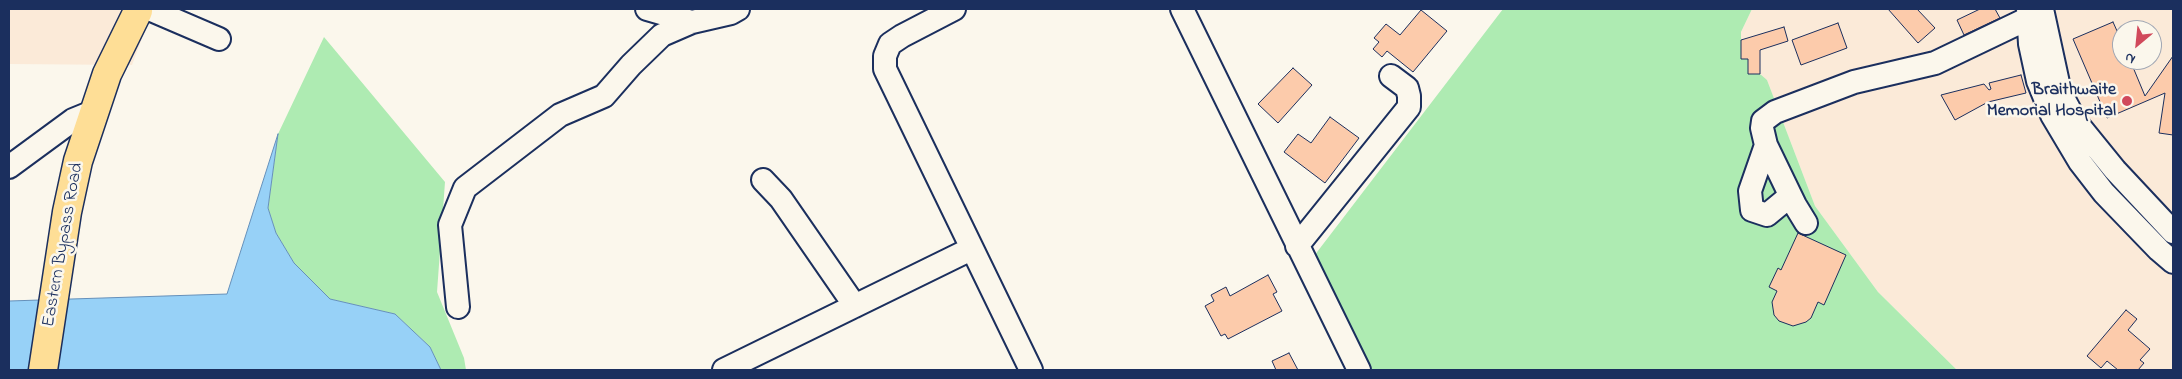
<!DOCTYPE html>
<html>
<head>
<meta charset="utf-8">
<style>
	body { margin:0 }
	#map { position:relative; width:2182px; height:379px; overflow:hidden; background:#fbf7ec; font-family:"Indie Flower",sans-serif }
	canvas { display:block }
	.frame { position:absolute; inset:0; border:10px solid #1b2f5e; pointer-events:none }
	.north { position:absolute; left:2112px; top:20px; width:50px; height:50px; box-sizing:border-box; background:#fbf7ec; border:1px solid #a1a7b3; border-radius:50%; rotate:208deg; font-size:14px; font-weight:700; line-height:20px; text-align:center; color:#1b2f5e }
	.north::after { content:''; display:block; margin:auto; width:18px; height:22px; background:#d1495b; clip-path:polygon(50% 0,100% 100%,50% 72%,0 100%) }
</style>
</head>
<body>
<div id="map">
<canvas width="2182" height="379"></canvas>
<div class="frame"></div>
<div class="north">N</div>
</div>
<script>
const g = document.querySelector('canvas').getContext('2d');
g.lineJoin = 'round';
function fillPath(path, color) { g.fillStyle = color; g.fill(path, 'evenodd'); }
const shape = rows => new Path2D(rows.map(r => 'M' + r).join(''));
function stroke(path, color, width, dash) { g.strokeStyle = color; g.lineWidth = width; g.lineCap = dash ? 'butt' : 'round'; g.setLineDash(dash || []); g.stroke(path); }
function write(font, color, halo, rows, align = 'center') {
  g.font = font + ' "Indie Flower",sans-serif'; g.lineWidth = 5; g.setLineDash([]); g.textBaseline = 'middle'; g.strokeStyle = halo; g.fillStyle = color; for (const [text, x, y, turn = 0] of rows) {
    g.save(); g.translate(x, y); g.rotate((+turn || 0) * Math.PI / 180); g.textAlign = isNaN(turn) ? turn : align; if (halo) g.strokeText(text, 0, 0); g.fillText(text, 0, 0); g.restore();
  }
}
fillPath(shape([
	[9,9,153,9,132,65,9,64],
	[1752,9,2173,9,2173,370,1957,370,1878,292,1815,206,1767,80,1748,74,1741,59,1741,32],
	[2122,30,2152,30,2152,60,2122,60]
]), '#fbead8');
fillPath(shape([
	[1503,9,1752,9,1741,32,1741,59,1748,59,1748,74,1760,74,1767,80,1815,206,1878,292,1957,370,1371,370,1314,256],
	[324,37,445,182,437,292,464,358,466,370,441,370,430,347,395,314,330,299,294,263,276,233,268,208,278,134]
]), '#aeebb2');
const water = shape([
	[278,134,268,208,276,233,294,263,330,299,395,314,430,347,441,370,9,370,9,301,227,294,278,134]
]);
fillPath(water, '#97d1f7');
stroke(water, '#6590ba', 1);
const building = shape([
	[1888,9,1917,9,1935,28,1918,43,1888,9],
	[1980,9,1995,9,2000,18,1964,35,1957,20,1980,9],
	[1421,10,1447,31,1413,72,1387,51,1382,57,1373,49,1379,42,1374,38,1386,24,1400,35,1421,10],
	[2113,22,2122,42,2122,60,2130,60,2145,96,2173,56,2173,135,2159,133,2165,93,2107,118,2073,39,2113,22],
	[1838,23,1847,48,1801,65,1792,40,1838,23],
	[1784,27,1788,41,1760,50,1760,74,1748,74,1748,59,1741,59,1741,40,1784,27],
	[1293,68,1312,85,1278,123,1258,104,1293,68],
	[2021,75,2026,93,1988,102,1955,120,1941,95,1984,84,1989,90,1991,89,1989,83,2021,75],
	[1330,117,1359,138,1325,183,1284,152,1298,134,1311,143,1330,117],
	[1798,233,1846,255,1824,305,1818,302,1811,318,1806,322,1793,326,1779,321,1774,315,1772,302,1777,291,1769,287,1778,268,1781,270,1798,233],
	[1268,275,1277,292,1273,294,1282,311,1228,339,1225,334,1221,336,1205,306,1214,301,1211,295,1226,287,1230,296,1268,275],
	[2126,310,2137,319,2128,330,2150,349,2140,360,2144,363,2138,370,2118,370,2107,361,2101,368,2087,356,2126,310],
	[1289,353,1298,370,1276,370,1272,361,1289,353]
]);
fillPath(building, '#fccbab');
stroke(building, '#1b2f5e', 1);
const minor = shape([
	[149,9,219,39],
	[647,9,692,22],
	[954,9,902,36,890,44,885,56,885,69,1031,370],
	[1182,9,1359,370],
	[2028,9,2030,44,2038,81,2052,115,2080,162,2104,193,2159,250,2173,262],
	[2042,9,2060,92,2076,122,2115,170,2173,232],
	[1766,145,1750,191,1752,210,1767,215,1790,196],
	[9,167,73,120,95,111],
	[763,180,781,199,855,306],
	[1806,223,1795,205,1766,145,1762,128,1763,121,1775,112,1854,82,1935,63,2029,18],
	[1297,246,1409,107,1409,96,1407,88,1391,76],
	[458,307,450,225,465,188,560,115,604,96,631,65,662,35,692,22,731,13,738,9],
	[724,370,971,249]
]);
const major = shape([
	[43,370,67,212,78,161,107,74,138,11]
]);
stroke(minor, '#1b2f5e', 26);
stroke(major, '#1b2f5e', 31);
stroke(minor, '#fbf7ec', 22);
stroke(major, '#fede96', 28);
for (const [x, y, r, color] of [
	[2127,101,6,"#d1495b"]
]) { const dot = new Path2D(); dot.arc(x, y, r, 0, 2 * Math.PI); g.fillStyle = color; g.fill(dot); stroke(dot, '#fbf7ec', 2); }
write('bold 18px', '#1b2f5e', '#fbf7ec', [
	["Braithwaite",2116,91],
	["Memorial Hospital",2116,112]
], 'right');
write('18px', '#1b2f5e', '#fbf7ec', [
	["Eastern Bypass Road",64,245,-80]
]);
</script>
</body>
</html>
